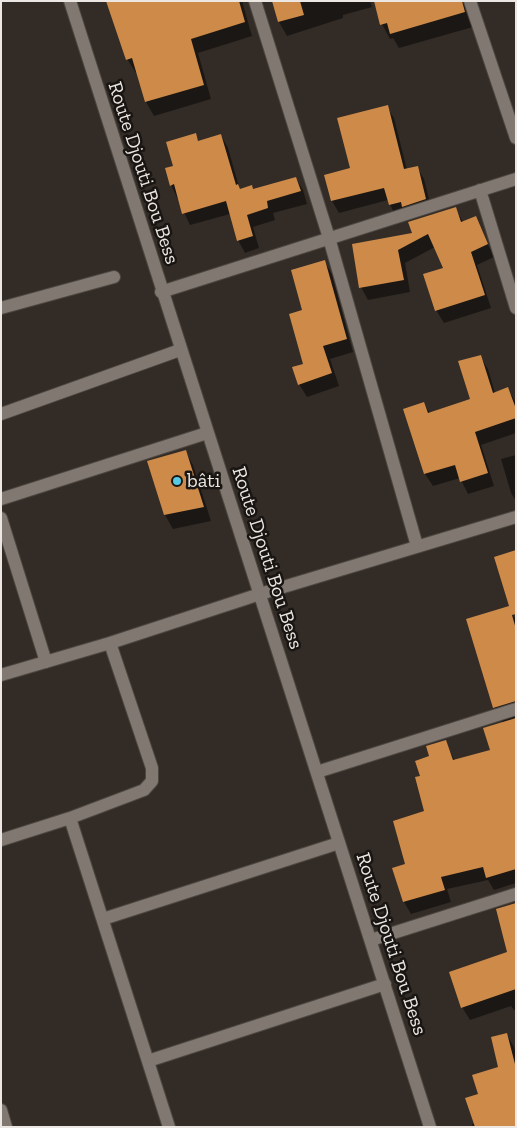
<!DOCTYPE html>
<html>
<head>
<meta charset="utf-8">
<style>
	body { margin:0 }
	#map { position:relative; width:517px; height:1128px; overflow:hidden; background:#332c26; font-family:"Zilla Slab",serif }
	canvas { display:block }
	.frame { position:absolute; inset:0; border:2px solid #ece7e3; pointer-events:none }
</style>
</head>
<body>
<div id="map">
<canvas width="517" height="1128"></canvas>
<div class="frame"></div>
</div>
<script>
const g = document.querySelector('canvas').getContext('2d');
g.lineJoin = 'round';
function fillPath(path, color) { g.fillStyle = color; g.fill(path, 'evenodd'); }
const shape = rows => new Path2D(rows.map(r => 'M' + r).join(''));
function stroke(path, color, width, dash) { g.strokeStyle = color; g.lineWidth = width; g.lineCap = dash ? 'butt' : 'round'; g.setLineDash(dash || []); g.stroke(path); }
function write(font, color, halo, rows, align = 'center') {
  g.font = font + ' "Zilla Slab",serif'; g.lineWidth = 5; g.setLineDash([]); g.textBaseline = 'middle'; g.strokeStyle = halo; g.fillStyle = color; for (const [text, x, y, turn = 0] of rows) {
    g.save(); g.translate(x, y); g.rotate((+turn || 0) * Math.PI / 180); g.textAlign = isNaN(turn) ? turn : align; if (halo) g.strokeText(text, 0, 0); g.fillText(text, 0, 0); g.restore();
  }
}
fillPath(shape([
	[107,1,242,1,252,36,198,53,211,99,154,116,146,102,138,72,136,73,127,59],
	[273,1,370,1,372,7,343,15,343,18,287,36,279,22],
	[375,1,470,1,473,27,399,48,393,38,390,39,382,24],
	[387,107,394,118,407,170,417,167,424,179,432,211,396,217,388,200,339,213,332,201,326,176,351,169],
	[195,135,199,142,221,135,228,148,240,190,253,190,296,178,303,190,307,204,273,213,275,220,253,227,259,248,245,253,238,240,230,214,190,225,171,185,175,167],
	[455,208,463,222,475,217,494,257,477,265,491,308,444,323,436,310,444,269,435,247,405,263,410,292,368,300,361,287,353,245,414,234],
	[324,261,332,274,353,352,330,359,339,386,307,397,299,384,304,364,304,311],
	[480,356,488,369,495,393,508,389,515,401,516,433,481,445,494,486,468,494,460,478,433,486,425,474,405,409,424,404,430,413,472,400],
	[185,451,193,465,211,521,173,529,165,515],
	[516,455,516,501,511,493,501,459],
	[508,608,516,620,516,883,494,890,488,880,447,889,451,902,411,914,404,902,394,868,407,864,426,812,421,776,431,757,445,741,455,761,491,751,503,723,494,707],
	[516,903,516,1010,514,1010,511,1006,470,1020,462,1007,509,952],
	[507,1035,514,1047,516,1054,516,1127,473,1127,472,1124,475,1123,480,1095,500,1067]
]), '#0007');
fillPath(shape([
	[106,1,239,1,245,22,191,39,204,85,145,102,132,58,126,60],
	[272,1,300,1,304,15,278,22],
	[374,1,462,1,465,12,390,34,387,23,380,25],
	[388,105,404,169,418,166,426,199,402,207,401,202,389,205,384,188,331,201,324,175,350,168,337,118],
	[196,133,198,141,221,134,236,185,238,184,240,189,252,185,253,189,296,177,301,191,267,201,268,208,247,215,253,236,237,241,226,201,182,214,174,184,170,186,165,168,173,166,166,142],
	[456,207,461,222,476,216,488,244,471,252,485,295,435,311,423,274,443,268,428,234,398,250,404,280,359,288,352,244,412,233,408,222],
	[325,260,347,339,323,346,332,373,298,385,292,367,303,364,289,314,302,310,291,270],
	[481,355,493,393,508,387,516,409,516,418,475,432,488,473,460,482,455,465,424,474,403,409,424,402,428,413,470,399,458,361],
	[186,450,204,507,164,515,147,461],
	[516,550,516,614,512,615,516,629,516,701,493,708,466,619,509,606,494,557],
	[516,718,516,869,486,878,483,867,441,877,445,890,403,902,392,868,405,864,393,821,424,811,415,777,420,776,415,761,429,756,426,746,446,740,453,760,490,750,483,728],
	[516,903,516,989,461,1008,449,972,507,952,496,909],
	[507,1033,516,1068,516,1127,475,1127,465,1098,478,1094,472,1075,498,1067,491,1037]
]), '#ce8a49');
const street = shape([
	[255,1,329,238,417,546],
	[470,1,516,138],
	[480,190,516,308],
	[161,292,516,179],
	[1,308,114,277],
	[1,414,180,350],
	[1,499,207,433],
	[1,518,46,662],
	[1,675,110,643,260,594,516,517],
	[317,772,516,709],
	[70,818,169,1127],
	[1,840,70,818,144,790,152,781,152,768,110,643],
	[103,919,339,843],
	[371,940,516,894],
	[148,1061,385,984],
	[1,1110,6,1127]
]);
const secondary = shape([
	[70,1,430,1127]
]);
stroke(street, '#4d4742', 14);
stroke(secondary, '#4d4742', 14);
stroke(street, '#807871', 12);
stroke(secondary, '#807871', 12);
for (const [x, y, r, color] of [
	[177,481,5,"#57c9e2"]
]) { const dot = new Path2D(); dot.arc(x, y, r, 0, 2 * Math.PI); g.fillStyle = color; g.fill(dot); stroke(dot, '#181512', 2); }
write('20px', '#ece7e3', '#181512', [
	["Route Djouti Bou Bess",143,173,72],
	["Route Djouti Bou Bess",267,558,72],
	["Route Djouti Bou Bess",391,944,72]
]);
write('20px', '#ece7e3', '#181512', [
	["bâti",187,481]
], 'left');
</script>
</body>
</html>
